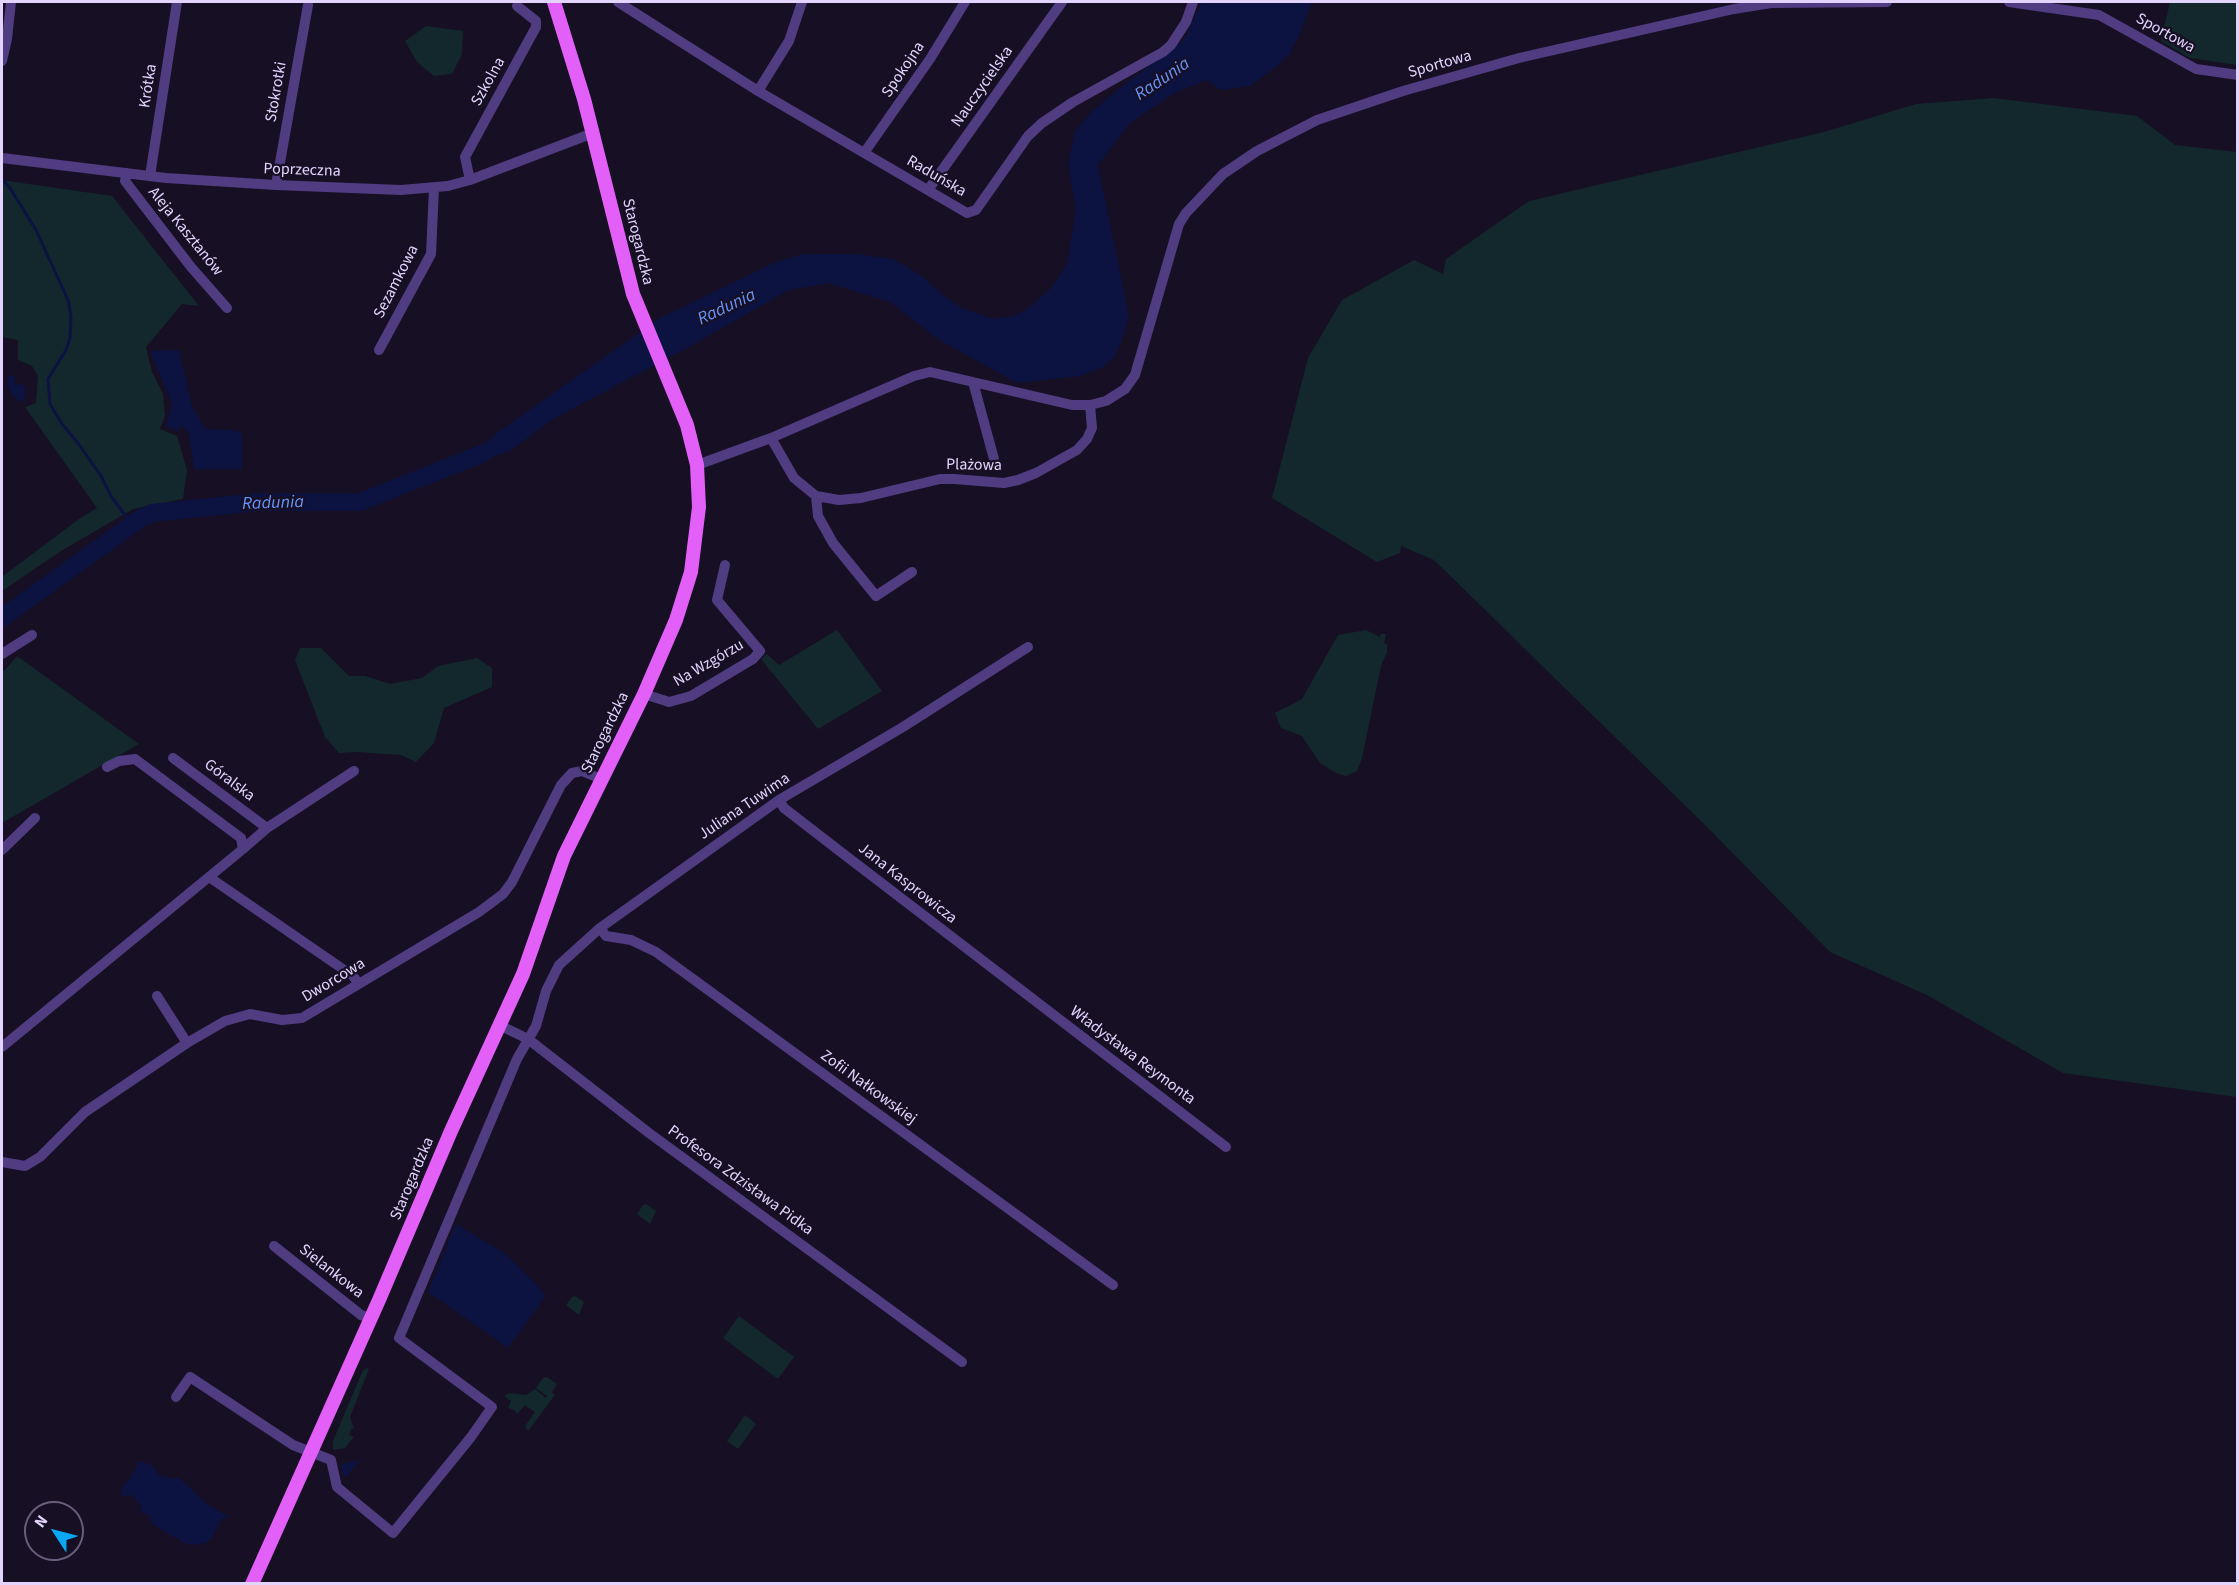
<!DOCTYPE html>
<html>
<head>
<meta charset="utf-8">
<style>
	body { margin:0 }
	#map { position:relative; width:2239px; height:1585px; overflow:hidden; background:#170f24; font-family:"Source Sans 3",sans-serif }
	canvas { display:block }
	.frame { position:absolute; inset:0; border:3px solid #e2d4fd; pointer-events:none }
	.north { position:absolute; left:24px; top:1501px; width:60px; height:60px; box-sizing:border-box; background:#170f24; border:2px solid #685e7b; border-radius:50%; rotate:306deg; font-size:16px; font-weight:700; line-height:24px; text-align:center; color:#e2d4fd }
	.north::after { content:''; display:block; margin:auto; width:21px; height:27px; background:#0aa7f3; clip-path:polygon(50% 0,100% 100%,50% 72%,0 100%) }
</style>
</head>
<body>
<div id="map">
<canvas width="2239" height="1585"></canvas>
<div class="frame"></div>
<div class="north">N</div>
</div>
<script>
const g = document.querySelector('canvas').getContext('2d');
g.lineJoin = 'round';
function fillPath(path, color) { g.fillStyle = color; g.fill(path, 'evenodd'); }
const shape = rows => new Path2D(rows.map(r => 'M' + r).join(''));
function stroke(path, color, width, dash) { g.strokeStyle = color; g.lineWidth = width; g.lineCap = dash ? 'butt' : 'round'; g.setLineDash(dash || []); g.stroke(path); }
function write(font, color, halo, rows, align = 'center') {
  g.font = font + ' "Source Sans 3",sans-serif'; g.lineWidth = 4.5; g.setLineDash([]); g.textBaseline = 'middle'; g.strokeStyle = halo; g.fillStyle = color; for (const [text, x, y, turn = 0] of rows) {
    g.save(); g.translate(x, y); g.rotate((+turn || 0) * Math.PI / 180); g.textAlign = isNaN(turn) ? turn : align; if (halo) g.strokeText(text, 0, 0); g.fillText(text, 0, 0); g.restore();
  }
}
fillPath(shape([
	[2170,2,2237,2,2237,65,2190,58,2161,41],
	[426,26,463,31,462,54,452,74,434,76,417,62,405,41],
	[1994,98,2137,116,2175,145,2237,152,2237,1097,2063,1073,1927,995,1830,952,1705,825,1434,560,1401,546,1400,553,1377,562,1272,498,1308,358,1342,300,1414,260,1443,274,1446,259,1529,201,1824,132,1916,104],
	[8,181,112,196,199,306,182,304,146,347,152,372,163,394,165,415,160,429,177,436,187,470,183,499,133,509,61,551,2,591,2,576,3,576,79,519,97,508,25,407,36,403,38,376,32,366,18,360,18,340,2,337,2,182],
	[837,630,882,691,818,729,761,659,767,654,779,665],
	[1366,630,1380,637,1381,634,1386,634,1384,643,1387,644,1387,652,1381,666,1362,758,1357,771,1346,776,1336,773,1320,763,1302,736,1281,728,1275,713,1302,699,1338,635],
	[300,648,321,648,349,676,365,676,390,684,422,678,438,666,477,658,492,668,492,687,444,708,434,743,416,762,401,755,357,752,339,753,325,737,295,660],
	[17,656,139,744,2,823,2,671,5,670],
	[646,1204,656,1211,650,1224,637,1214,643,1205],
	[575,1296,584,1302,579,1315,566,1305,572,1297],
	[739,1316,794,1357,778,1379,723,1338],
	[366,1368,369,1369,350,1417,354,1429,352,1428,349,1435,354,1437,345,1448,333,1450,333,1441,363,1370],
	[547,1377,557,1384,552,1392,555,1395,528,1431,525,1426,535,1412,525,1405,517,1414,514,1410,508,1408,511,1401,504,1396,509,1393,526,1395,535,1389,546,1398,547,1396,536,1388,543,1378],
	[745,1415,756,1424,738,1449,727,1441]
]), '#13282d');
fillPath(shape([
	[1202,2,1312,2,1299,36,1289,55,1276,67,1250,86,1222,90,1206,80,1173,94,1130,123,1098,165,1129,316,1121,343,1114,358,1103,367,1081,376,1017,383,938,339,890,302,829,283,789,290,687,348,553,419,510,451,448,472,501,430,660,318,776,262,803,254,857,254,893,259,919,274,947,298,962,308,994,319,1014,316,1030,307,1052,287,1067,264,1076,209,1068,165,1075,131,1092,111,1126,83,1184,40],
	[179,350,191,403,205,429,234,430,242,434,242,469,194,469,189,433,181,425,178,431,166,426,172,403,150,351],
	[12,375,15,378,15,385,23,384,25,387,25,397,21,403,11,393,8,386,8,376],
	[456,1224,506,1254,540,1288,546,1296,508,1348,428,1292],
	[360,1460,346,1477,343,1474,341,1464],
	[139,1461,152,1465,159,1475,174,1479,178,1477,207,1504,229,1517,221,1520,213,1536,207,1543,191,1545,182,1542,178,1538,177,1539,152,1524,150,1516,140,1512,141,1507,132,1495,122,1496,121,1491,123,1485,130,1479]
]), '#0c1340');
stroke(shape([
	[2,179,10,188,36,230,68,300,71,316,70,338,66,350,48,379,50,404,62,424,78,443,101,476,111,496,132,525]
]), '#0c1340', 3);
stroke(shape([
	[2,618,141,518,152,513,258,502,360,502,484,453]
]), '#0c1340', 18);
stroke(shape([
	[618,2,758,91,967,213,976,210,1028,136,1042,123,1073,102,1163,52,1171,45,1186,22,1193,2],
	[2009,2,2099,15,2196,69,2238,75],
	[2,61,7,39,11,2],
	[758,91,789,41,802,2],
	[864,153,930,59,965,2],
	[2,158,166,178,276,185,401,190,448,186,470,180,593,133],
	[127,173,125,181,191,267,227,308],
	[150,176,177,2],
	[470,180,465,157,536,27,536,21,517,6],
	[276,185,308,5],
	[928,190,1062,2],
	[379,350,431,254,434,188],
	[973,382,994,459],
	[771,438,794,478,816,496,818,516,833,543,876,596,912,572],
	[697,465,771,438,914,376,930,372,1072,405,1090,405,1106,401,1125,389,1135,375,1179,224,1186,213,1223,174,1257,151,1317,120,1403,91,1519,58,1734,9,1771,3,1887,2],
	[816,496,839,500,861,498,940,479,954,479,1004,483,1018,480,1036,473,1077,450,1087,439,1092,428,1090,405],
	[2,654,32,635],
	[644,694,669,702,691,696,753,659,760,651,717,600,725,565],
	[173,758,267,828,243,849],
	[779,800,784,808,837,849,1226,1147],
	[267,828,354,771],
	[2,850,35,818],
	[209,877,353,976,359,984],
	[600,928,606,936,631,940,656,952,1113,1285],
	[157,996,187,1043],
	[499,1025,528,1039,649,1133,962,1362],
	[2,1047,243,849,241,838,135,759,119,761,107,767],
	[2,1162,25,1166,40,1157,85,1112,187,1043,225,1021,250,1014,282,1020,302,1018,479,912,503,894,512,882,561,785,572,773,582,771,601,779],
	[274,1246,361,1315,371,1319],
	[176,1397,190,1377,293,1445,331,1460,337,1487,393,1533,471,1437,492,1407,399,1338,517,1059,536,1026,546,991,559,965,600,928,779,800,903,727,1028,647]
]), '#4f3c81', 10);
stroke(shape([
	[252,1584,379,1300,451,1131,523,974,564,856,644,694,676,620,691,572,699,507,697,465,687,425,633,294,584,99,554,2]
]), '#e260f8', 14);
write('16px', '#e2d4fd', '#170f24', [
	["Sportowa",2165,34,29],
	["Sportowa",1440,65,-16],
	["Spokojna",904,70,-56],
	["Szkolna",489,82,-61],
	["Krótka",149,86,-81],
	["Nauczycielska",983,87,-55],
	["Stokrotki",277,92,-80],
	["Poprzeczna",302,171,2],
	["Raduńska",936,177,30],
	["Aleja Kasztanów",185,232,51],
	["Starogardzka",637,242,76],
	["Sezamkowa",397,282,-63],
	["Plażowa",974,466,1],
	["Na Wzgórzu",709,664,-30],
	["Starogardzka",606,733,-64],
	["Góralska",229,781,37],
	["Juliana Tuwima",745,807,-34],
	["Jana Kasprowicza",907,884,38],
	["Dworcowa",334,981,-31],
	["Władysława Reymonta",1132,1056,37],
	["Zofii Nałkowskiej",868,1088,36],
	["Starogardzka",413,1179,-67],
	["Profesora Zdzisława Pidka",740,1181,36],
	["Sielankowa",331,1272,38]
]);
write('italic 18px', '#6694f9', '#170f24', [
	["Radunia",1163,80,-34],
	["Radunia",727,308,-25],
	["Radunia",273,504,-2]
]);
</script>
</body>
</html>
